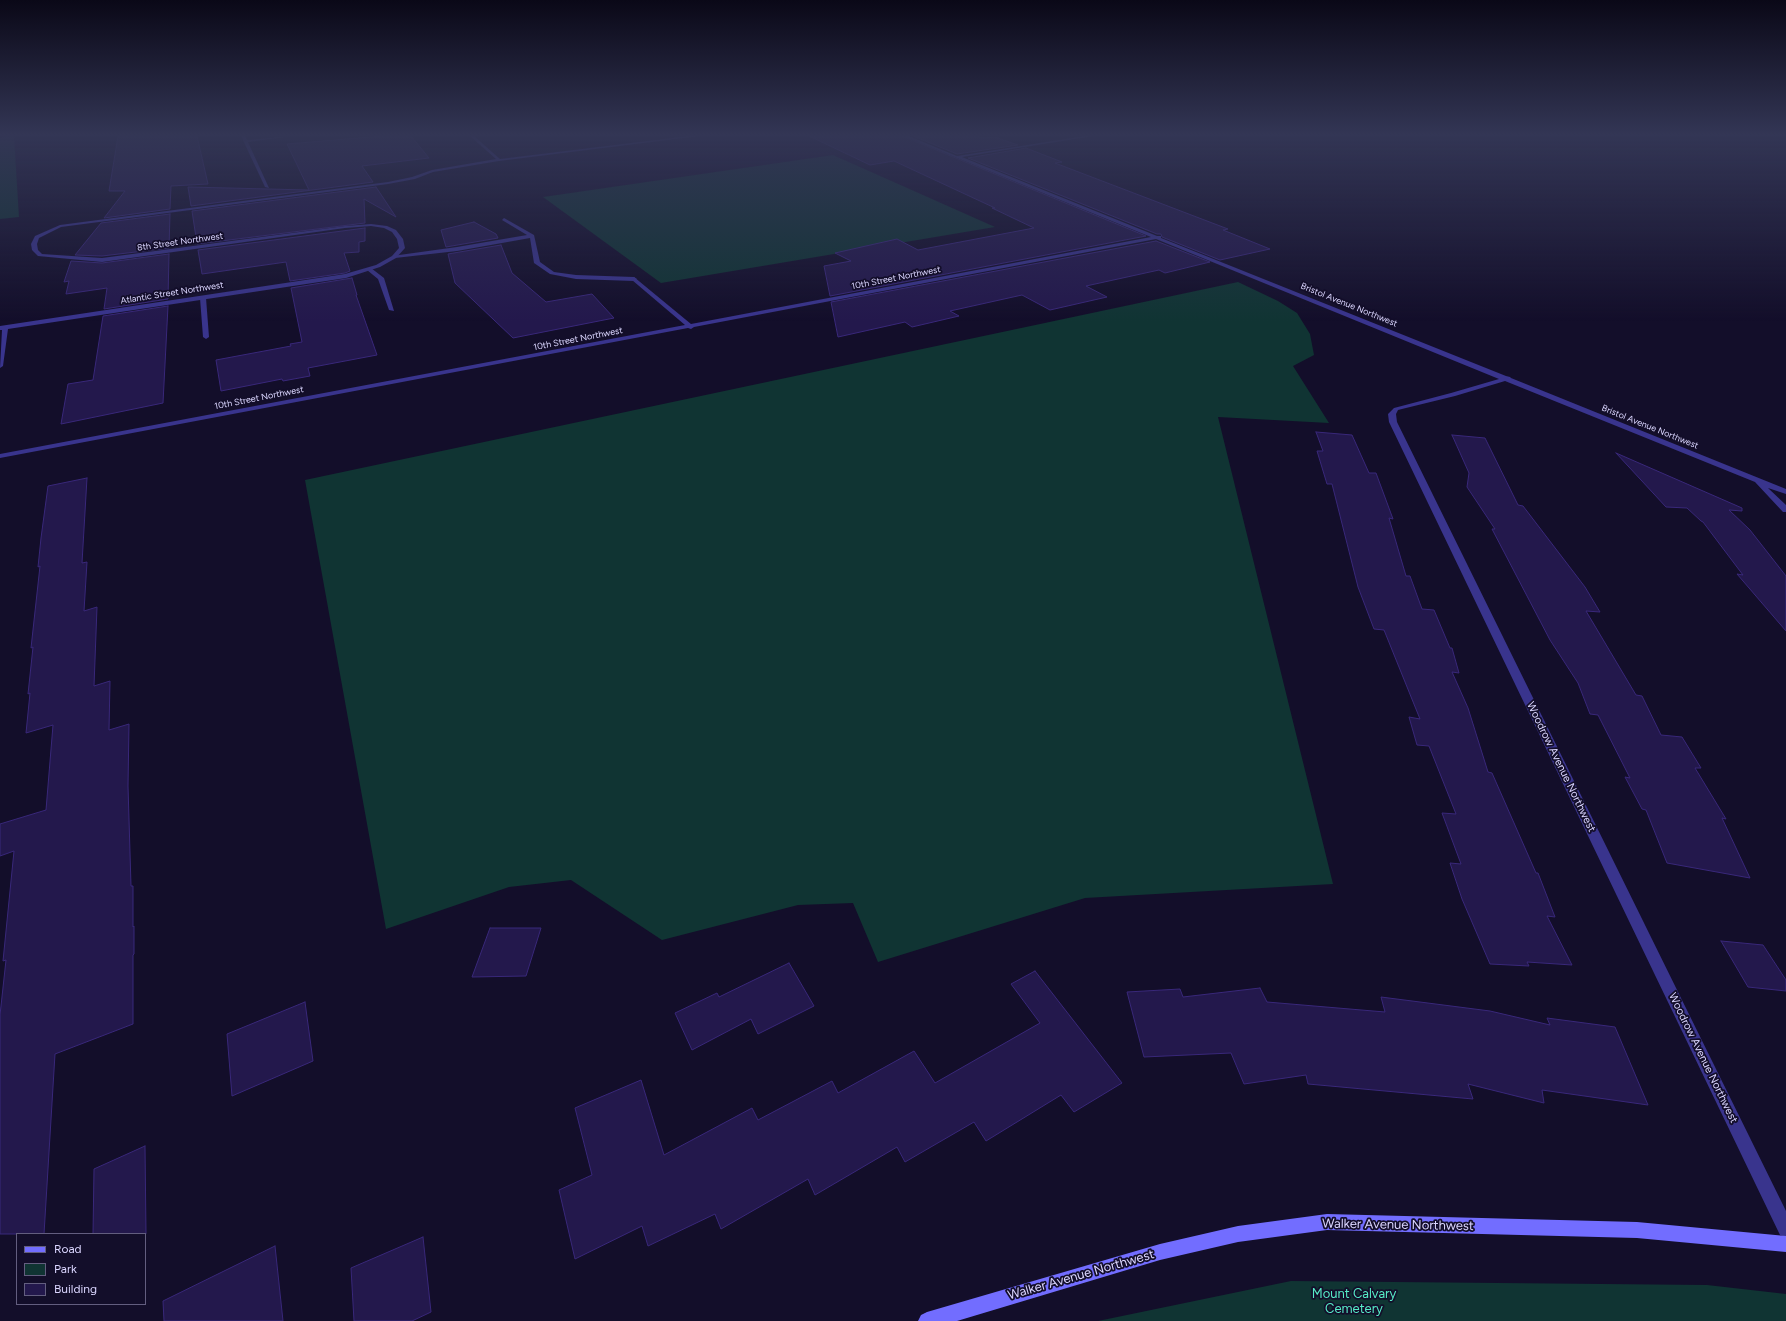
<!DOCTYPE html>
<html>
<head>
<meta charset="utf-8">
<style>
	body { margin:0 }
	#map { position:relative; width:1786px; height:1321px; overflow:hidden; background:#130e2a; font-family:Figtree,sans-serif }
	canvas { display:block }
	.legend { position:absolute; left:16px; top:1233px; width:130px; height:72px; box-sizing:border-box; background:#130e2a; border:1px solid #635e7f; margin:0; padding:5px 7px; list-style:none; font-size:12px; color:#dbd6ff }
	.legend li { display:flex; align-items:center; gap:8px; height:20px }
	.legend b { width:20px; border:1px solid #635e7f }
</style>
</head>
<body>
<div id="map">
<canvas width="1786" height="1321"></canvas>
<ul class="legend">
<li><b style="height:5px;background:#726dff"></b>Road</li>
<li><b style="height:11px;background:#103433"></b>Park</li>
<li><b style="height:11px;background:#23184c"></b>Building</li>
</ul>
</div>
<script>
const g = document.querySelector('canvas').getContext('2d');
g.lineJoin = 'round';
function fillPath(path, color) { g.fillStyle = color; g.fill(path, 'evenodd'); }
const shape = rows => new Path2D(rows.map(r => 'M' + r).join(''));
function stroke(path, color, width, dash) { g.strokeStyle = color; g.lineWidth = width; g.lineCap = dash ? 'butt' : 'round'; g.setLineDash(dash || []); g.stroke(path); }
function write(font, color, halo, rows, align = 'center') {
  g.font = font + ' Figtree,sans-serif'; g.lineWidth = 3.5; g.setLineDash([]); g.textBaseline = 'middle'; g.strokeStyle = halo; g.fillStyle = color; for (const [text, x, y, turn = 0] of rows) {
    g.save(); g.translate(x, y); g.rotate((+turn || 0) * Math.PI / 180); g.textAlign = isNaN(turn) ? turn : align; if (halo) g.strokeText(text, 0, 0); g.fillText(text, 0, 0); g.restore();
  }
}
fillPath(shape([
	[6,136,14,136,19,217,0,219,0,138],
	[833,155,995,227,661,283,543,197],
	[1238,282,1278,301,1297,313,1310,334,1314,355,1293,366,1329,423,1218,417,1333,884,1085,898,878,962,853,903,798,905,662,940,571,880,509,887,386,929,305,480],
	[1291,1281,1707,1285,1786,1294,1786,1321,1098,1321]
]), '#103433');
const building = shape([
	[118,136,197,136,208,184,171,186,170,209,104,218,125,191,109,191,118,136],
	[382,136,411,136,429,158,362,166,373,182,191,206,188,187,309,190,287,144,382,136],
	[809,136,902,136,1146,236,830,296,824,266,851,261,835,253,897,239,918,250,1034,228,992,208,995,208,894,161,870,165,809,136],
	[913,136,977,136,983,138,995,137,1018,145,957,154,913,136],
	[1026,148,1062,162,1055,163,1228,229,1223,230,1270,249,1220,260,1162,237,1161,234,1157,234,968,158,1026,148],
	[376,187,396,217,364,199,365,223,197,244,192,211,376,187],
	[170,214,169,248,102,256,75,255,101,223,170,214],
	[474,222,496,234,498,238,446,247,441,230,474,222],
	[365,228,365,241,359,242,359,252,344,253,350,271,345,273,290,281,286,262,202,274,198,250,365,228],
	[1156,241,1210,262,1165,273,1159,270,1086,286,1107,297,1050,310,1022,295,950,311,959,316,912,327,905,322,838,337,831,302,1156,241],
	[501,245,512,273,546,302,592,294,614,318,513,338,455,283,448,254,501,245],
	[169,254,168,299,104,309,107,288,66,294,69,281,64,282,71,261,102,263,169,254],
	[352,278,357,295,356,295,377,355,308,368,310,376,283,381,282,379,221,391,216,360,291,346,290,344,302,342,291,288,352,278],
	[168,306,163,403,61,424,68,384,93,380,103,316,168,306],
	[1316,432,1352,435,1369,473,1376,473,1393,519,1389,518,1406,576,1410,576,1422,609,1434,610,1450,648,1452,648,1459,673,1452,672,1468,708,1488,772,1492,773,1536,873,1538,873,1555,917,1547,916,1572,965,1527,962,1529,966,1490,964,1462,899,1450,863,1461,864,1442,813,1456,814,1429,746,1417,745,1409,717,1420,719,1384,630,1374,629,1358,587,1332,484,1327,484,1317,451,1323,451,1316,432],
	[1452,435,1485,438,1518,505,1523,506,1585,587,1600,612,1586,611,1636,695,1642,696,1661,735,1682,737,1701,768,1695,768,1726,819,1722,818,1750,878,1667,863,1646,810,1642,809,1625,777,1630,778,1598,715,1590,714,1578,683,1550,640,1492,529,1495,529,1467,487,1469,473,1452,435],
	[1616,453,1742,508,1742,511,1729,510,1750,530,1786,576,1786,631,1737,574,1743,575,1703,522,1701,521,1687,508,1666,507,1616,453],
	[87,478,82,563,87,562,84,611,97,607,94,686,110,681,109,730,129,724,128,786,131,886,133,886,133,927,134,926,134,954,133,955,133,1024,55,1054,44,1234,0,1234,0,1015,6,960,3,961,14,851,0,856,0,824,46,810,53,725,26,733,30,693,28,694,33,647,31,648,40,566,38,567,41,538,48,486,87,478],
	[490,928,541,928,526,976,472,977,490,928],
	[1721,941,1763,945,1786,980,1786,991,1748,987,1721,941],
	[789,963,814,1006,758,1034,751,1019,692,1050,675,1013,717,993,719,997,789,963],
	[1035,971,1122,1083,1074,1112,1061,1095,986,1141,974,1122,905,1162,897,1147,815,1195,808,1179,721,1229,715,1214,648,1246,642,1226,575,1259,559,1190,592,1175,575,1108,641,1080,664,1155,752,1108,758,1120,832,1081,838,1093,914,1051,935,1083,1040,1023,1011,984,1035,971],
	[1260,988,1267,1002,1385,1012,1381,997,1490,1011,1550,1025,1547,1018,1615,1027,1648,1105,1542,1090,1544,1103,1468,1084,1473,1099,1308,1084,1306,1075,1244,1084,1231,1053,1144,1057,1127,992,1180,989,1183,997,1260,988],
	[305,1002,313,1061,232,1096,227,1034,305,1002],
	[145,1146,146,1234,93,1234,94,1169,145,1146],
	[423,1237,431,1312,412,1321,354,1321,351,1268,423,1237],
	[275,1246,283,1321,164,1321,163,1301,275,1246]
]);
fillPath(building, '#23184c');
stroke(building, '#39287a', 1);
fillPath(shape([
	[504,218,534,235,540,262,554,272,576,275,634,277,637,279,634,281,576,279,550,274,534,263,530,238,457,251,395,258,392,256,457,247,527,235,502,220,504,218],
	[367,268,371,268,384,278,394,311,389,310,378,279,367,270,367,268],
	[203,296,206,298,209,337,206,339,203,337,200,298,203,296]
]), '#39348d');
fillPath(shape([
	[241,136,245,136,247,140,293,136,248,142,269,188,265,187,241,136],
	[470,136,474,136,500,159,688,136,700,136,499,161,433,172,415,179,388,184,61,227,39,238,37,244,38,250,42,254,102,258,345,226,371,224,387,226,396,230,403,239,405,248,396,258,380,267,346,278,8,329,3,366,0,368,2,330,0,330,0,326,345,274,376,265,392,256,399,248,397,239,392,232,384,228,371,226,345,228,102,262,38,256,32,250,31,244,35,236,60,225,388,182,412,177,432,170,496,159,470,136],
	[903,136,909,136,957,156,1084,136,1094,136,962,157,1157,236,1161,236,1161,238,1506,376,1510,377,1511,378,1786,489,1786,494,1768,488,1786,505,1786,512,1783,512,1755,482,1505,381,1455,396,1406,408,1398,410,1396,414,1397,422,1786,1211,1786,1237,1780,1235,1389,422,1388,414,1394,408,1451,393,1499,379,1156,239,694,327,691,329,688,328,0,458,0,454,685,325,632,280,632,278,634,277,691,324,1151,237,903,136]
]), '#39348d');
fillPath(shape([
	[1327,1214,1637,1222,1786,1236,1786,1252,1637,1238,1327,1230,1238,1242,1160,1260,957,1321,918,1321,921,1315,927,1312,1160,1244,1238,1226,1327,1214]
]), '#726dff');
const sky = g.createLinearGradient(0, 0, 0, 321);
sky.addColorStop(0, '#0a0817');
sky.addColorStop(0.42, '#333655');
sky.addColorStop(1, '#33365500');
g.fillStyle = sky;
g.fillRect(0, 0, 1786, 321);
write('9px', '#dbd6ff', '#130e2a', [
	["8th Street Northwest",180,242,-8],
	["10th Street Northwest",896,278,-11],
	["Atlantic Street Northwest",172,293,-9],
	["Bristol Avenue Northwest",1349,305,22],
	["10th Street Northwest",578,339,-11],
	["10th Street Northwest",259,398,-11],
	["Bristol Avenue Northwest",1650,427,22]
]);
write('11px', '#dbd6ff', '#130e2a', [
	["Woodrow Avenue Northwest",1561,767,64],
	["Woodrow Avenue Northwest",1703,1058,64]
]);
write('13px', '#dbd6ff', '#130e2a', [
	["Walker Avenue Northwest",1398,1225,1],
	["Walker Avenue Northwest",1081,1275,-16]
]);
write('13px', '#56ebc7', '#130e2a', [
	["Mount Calvary",1354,1294],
	["Cemetery",1354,1309]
]);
</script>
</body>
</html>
